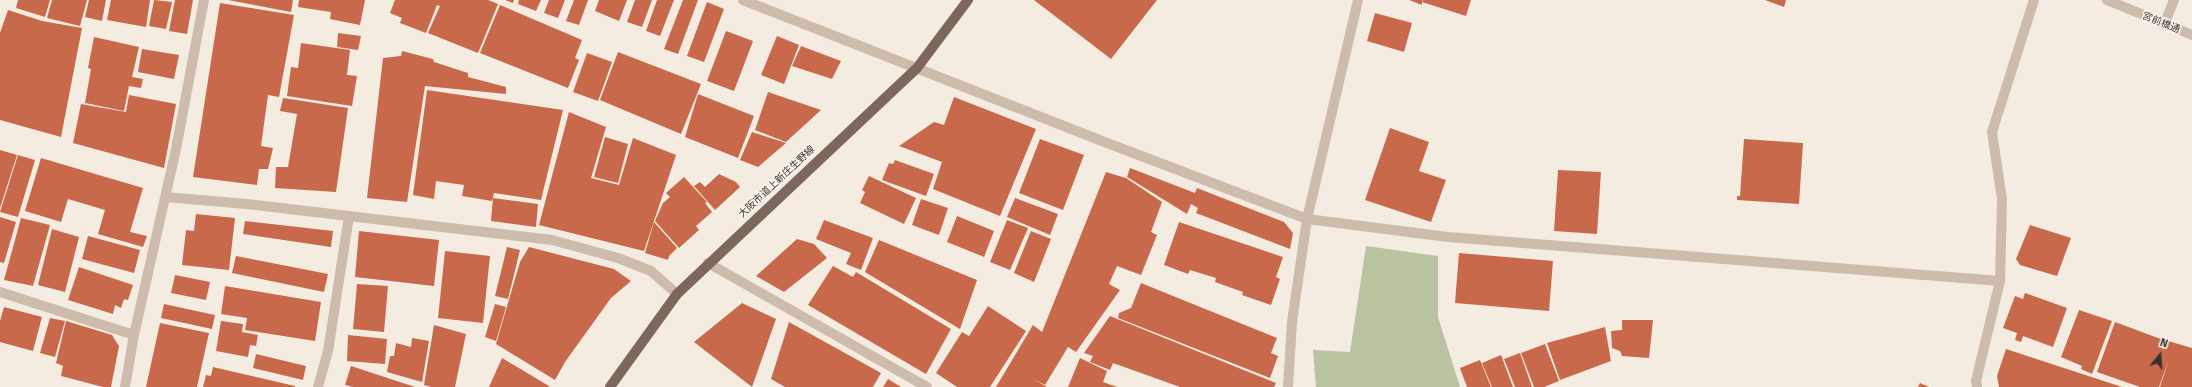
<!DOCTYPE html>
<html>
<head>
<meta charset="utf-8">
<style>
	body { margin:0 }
	#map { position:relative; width:2192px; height:387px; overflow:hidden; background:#f4ebe1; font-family:Signika,sans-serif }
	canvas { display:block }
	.north { position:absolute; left:2140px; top:335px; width:40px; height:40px; -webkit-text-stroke:3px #fbf5ee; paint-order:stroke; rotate:18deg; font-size:11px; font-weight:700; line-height:16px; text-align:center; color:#3b302b }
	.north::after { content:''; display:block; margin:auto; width:14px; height:18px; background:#3b302b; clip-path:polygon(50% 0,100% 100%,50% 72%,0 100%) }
</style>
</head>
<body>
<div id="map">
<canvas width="2192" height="387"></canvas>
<div class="north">N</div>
</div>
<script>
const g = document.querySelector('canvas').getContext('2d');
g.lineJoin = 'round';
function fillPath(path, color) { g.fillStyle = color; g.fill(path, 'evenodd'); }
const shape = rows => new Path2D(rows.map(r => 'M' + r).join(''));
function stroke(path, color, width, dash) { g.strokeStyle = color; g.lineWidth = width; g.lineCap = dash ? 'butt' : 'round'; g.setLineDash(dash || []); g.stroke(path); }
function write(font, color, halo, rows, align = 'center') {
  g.font = font + ' Signika,"Noto Sans JP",sans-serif'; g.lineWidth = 3; g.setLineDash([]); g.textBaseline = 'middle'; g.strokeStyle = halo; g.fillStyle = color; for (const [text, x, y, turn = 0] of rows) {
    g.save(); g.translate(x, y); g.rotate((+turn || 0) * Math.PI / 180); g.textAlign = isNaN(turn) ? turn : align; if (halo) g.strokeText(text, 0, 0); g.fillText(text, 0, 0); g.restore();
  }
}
fillPath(shape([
	[1366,246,1438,256,1438,317,1460,387,1316,387,1313,350,1350,352]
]), '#b8c4a0');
fillPath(shape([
	[18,0,50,0,45,17,16,8],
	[52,0,87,0,80,26,47,18],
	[89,0,106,0,102,21,85,17],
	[111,0,150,0,146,27,107,20],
	[154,0,172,2,166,29,149,26],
	[175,0,193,0,187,34,169,31],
	[228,0,293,0,291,12],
	[299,0,365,0,360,25,330,19,331,12,298,7],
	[395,0,488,0,498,4,478,53,428,33,440,6,437,5,426,33,400,23,402,18,390,13],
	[505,0,514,0,513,3],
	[519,0,541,0,536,11,518,4],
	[549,0,565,0,558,18,544,13],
	[574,0,588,0,579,25,566,21],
	[599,0,627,0,619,21,595,11],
	[635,0,652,0,642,27,627,22],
	[657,0,674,0,660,36,646,31],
	[683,0,698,0,678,54,664,49],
	[1034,0,1157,0,1111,59],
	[1409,0,1422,0,1422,5],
	[1423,0,1471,0,1466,16,1422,2],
	[1765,0,1786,0,1784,7],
	[707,2,724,9,704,62,687,56],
	[220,3,294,15,279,97,268,95,261,146,273,148,268,169,259,169,257,185,193,177],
	[500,5,582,40,575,58,579,60,568,88,480,53],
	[8,10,42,21,82,28,61,137,0,120,0,33],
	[1375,13,1412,23,1404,52,1367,41],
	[726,31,753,41,734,91,707,81],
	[338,33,361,36,358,50,337,47],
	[777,36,799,45,784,84,761,75],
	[94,37,139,47,132,77,143,79,141,88,129,86,124,111,85,103,91,69,88,68],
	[301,43,350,50,347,75,357,76,352,106,287,96,291,67,298,68],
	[801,46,841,61,832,79,792,66],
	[142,49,179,55,174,79,138,72],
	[402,51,433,59,434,62,468,73,468,77,506,87,506,94,425,86,407,202,367,198,383,58,401,56],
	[618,52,701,84,681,134,600,100],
	[587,53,612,62,598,101,573,92],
	[427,90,563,110,541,200,494,193,492,201,462,196,464,185,436,181,434,199,413,195],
	[768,92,821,110,786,142,755,130],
	[698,94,754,116,738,158,685,137],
	[129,95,176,104,164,168,73,143,81,104,126,112],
	[954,97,1036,129,1000,216,933,189,942,162,899,146,934,122,944,125],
	[283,98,348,108,336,192,275,188,276,167,288,167,297,114,280,111],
	[569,112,606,127,591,178,619,185,633,138,676,155,644,251,539,225],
	[1390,128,1429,142,1419,171,1446,180,1431,222,1365,200],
	[752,132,786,143,758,167,740,160],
	[605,137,628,144,618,183,594,177],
	[1040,139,1084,155,1063,210,1019,193],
	[1744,139,1803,143,1799,204,1737,200,1737,196,1740,196],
	[0,150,17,155,0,208],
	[18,155,35,160,18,217,0,212],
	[41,158,143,188,130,232,147,236,143,247,98,234,105,210,68,199,61,222,25,211],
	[895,160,934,174,926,196,882,180,889,163,893,164],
	[1130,168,1195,193,1197,188,1284,222,1293,233,1290,249,1196,213,1198,208,1191,204,1187,214,1127,177],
	[1558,170,1601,172,1597,234,1554,231],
	[1106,172,1126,178,1162,202,1151,232,1157,235,1141,275,1117,266,1109,284,1120,290,1076,352,1068,347,1045,385,1033,379,1047,387,996,387,1033,325,1042,332],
	[719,174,736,182,740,187,715,210,694,186,700,182,705,187],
	[869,176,916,198,904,224,860,203,865,192,862,190],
	[684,177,707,202,705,203,712,212,696,226,699,230,679,248,655,221,663,203,670,197,666,193],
	[493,198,538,204,536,227,491,221],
	[1015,198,1058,214,1050,235,1007,217],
	[921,199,948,208,939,235,912,225],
	[196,214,235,218,229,270,182,265,186,230,194,231],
	[957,216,994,231,984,257,947,242],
	[0,217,16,222,4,263,0,262],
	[21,218,50,225,33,286,4,280],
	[824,220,873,238,861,270,846,264,851,253,816,239],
	[1007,220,1028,228,1010,270,990,262],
	[245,221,333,231,331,247,243,234],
	[654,222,677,248,669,256,668,260,645,253],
	[1179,222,1283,257,1276,277,1280,279,1271,305,1242,295,1243,292,1215,282,1216,278,1190,270,1188,274,1164,265],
	[2030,225,2071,238,2057,276,2020,265,2016,259],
	[52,229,79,237,65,292,38,285],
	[359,231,439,240,434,286,355,277],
	[1031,231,1051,239,1034,282,1014,273],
	[88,236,140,250,134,273,82,259],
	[797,239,814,244,827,258,784,292,756,276],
	[879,240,977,280,960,329,865,272],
	[507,247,520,250,508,299,495,296],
	[529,247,614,269,631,281,611,298,565,362,555,380,496,344,520,262],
	[445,251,490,256,483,323,438,318],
	[1459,253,1553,261,1549,311,1455,303],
	[236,256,328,274,324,292,232,273],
	[833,266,853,277,856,272,951,329,926,374,808,305],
	[79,267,133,285,128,300,124,299,121,308,115,305,113,314,68,300],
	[175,275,210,282,206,300,171,293],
	[1141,283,1277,338,1271,353,1278,356,1270,378,1118,318,1119,313,1131,308],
	[357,284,388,286,384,332,353,329],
	[225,286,321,302,315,341,245,330,247,318,221,314],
	[2025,293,2067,308,2053,347,2023,336,2021,342,2015,340,2017,333,2003,328,2015,296,2023,299],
	[742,303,776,319,752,387,694,342],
	[164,304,215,315,212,329,161,318],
	[495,304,506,307,496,341,485,337],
	[988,306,1026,331,990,387,957,387,936,373,962,332,969,336],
	[4,307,42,317,33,351,0,342,0,321],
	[2079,310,2112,321,2092,374,2081,369,2082,366,2061,357],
	[1110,316,1276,383,1274,387,1180,387,1113,363,1110,370,1090,362,1093,356,1084,353],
	[50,318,65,321,55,357,40,353],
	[1622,320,1653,320,1649,358,1622,356,1620,351,1612,348,1611,331,1622,330],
	[66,321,112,335,119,346,111,387,103,387,61,376,63,366,56,363],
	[221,321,243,324,242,332,258,335,256,346,250,345,248,357,216,351],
	[789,322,881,373,873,387,785,387,771,379],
	[2115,322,2158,338,2192,348,2192,387,2160,387,2169,359,2159,387,2140,387,2097,372],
	[160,323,209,333,197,387,146,387],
	[434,325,466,334,455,387,431,387,424,385],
	[1605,327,1611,361,1560,380,1547,343],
	[348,335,387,339,385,364,347,361],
	[412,338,429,341,422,382,387,372,390,356,394,356,396,343,411,347],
	[1545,344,1559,381,1544,387,1534,387,1521,353],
	[2006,349,2122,387,1999,387,1997,376],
	[1520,353,1532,387,1515,387,1504,359],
	[256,354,306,366,303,380,253,368],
	[1501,355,1513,387,1492,387,1482,363],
	[502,358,549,386,548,387,489,387],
	[1080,358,1107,371,1103,382,1117,387,1068,387],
	[1480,360,1491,387,1467,387,1460,368],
	[351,366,415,387,353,387,345,385],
	[213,367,295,386,295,387,203,387,206,375,211,376],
	[888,379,901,387,883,387],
	[1920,383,1929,387,1918,387]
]), '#c8694b');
stroke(shape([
	[743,0,1102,141,1307,219,1448,237,2000,281],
	[2107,0,2192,35],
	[2164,25,2174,0],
	[165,197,247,204,552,240,618,258,651,271,677,294],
	[708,263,927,387],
	[0,292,134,335],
	[125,387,134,335,176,149,204,0],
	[318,387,328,351,349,216],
	[1288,387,1292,322,1307,219,1358,0],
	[1977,387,1976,381,2000,281,2002,199,1992,132,2034,0]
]), '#cdbbac', 10);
stroke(shape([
	[610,387,677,294,917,68,968,0]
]), '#7d675c', 10);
write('10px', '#3b302b', '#fbf5ee', [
	["宮前橋通",2161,23,22],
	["大阪市道上新庄生野線",777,182,-43]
]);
</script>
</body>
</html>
